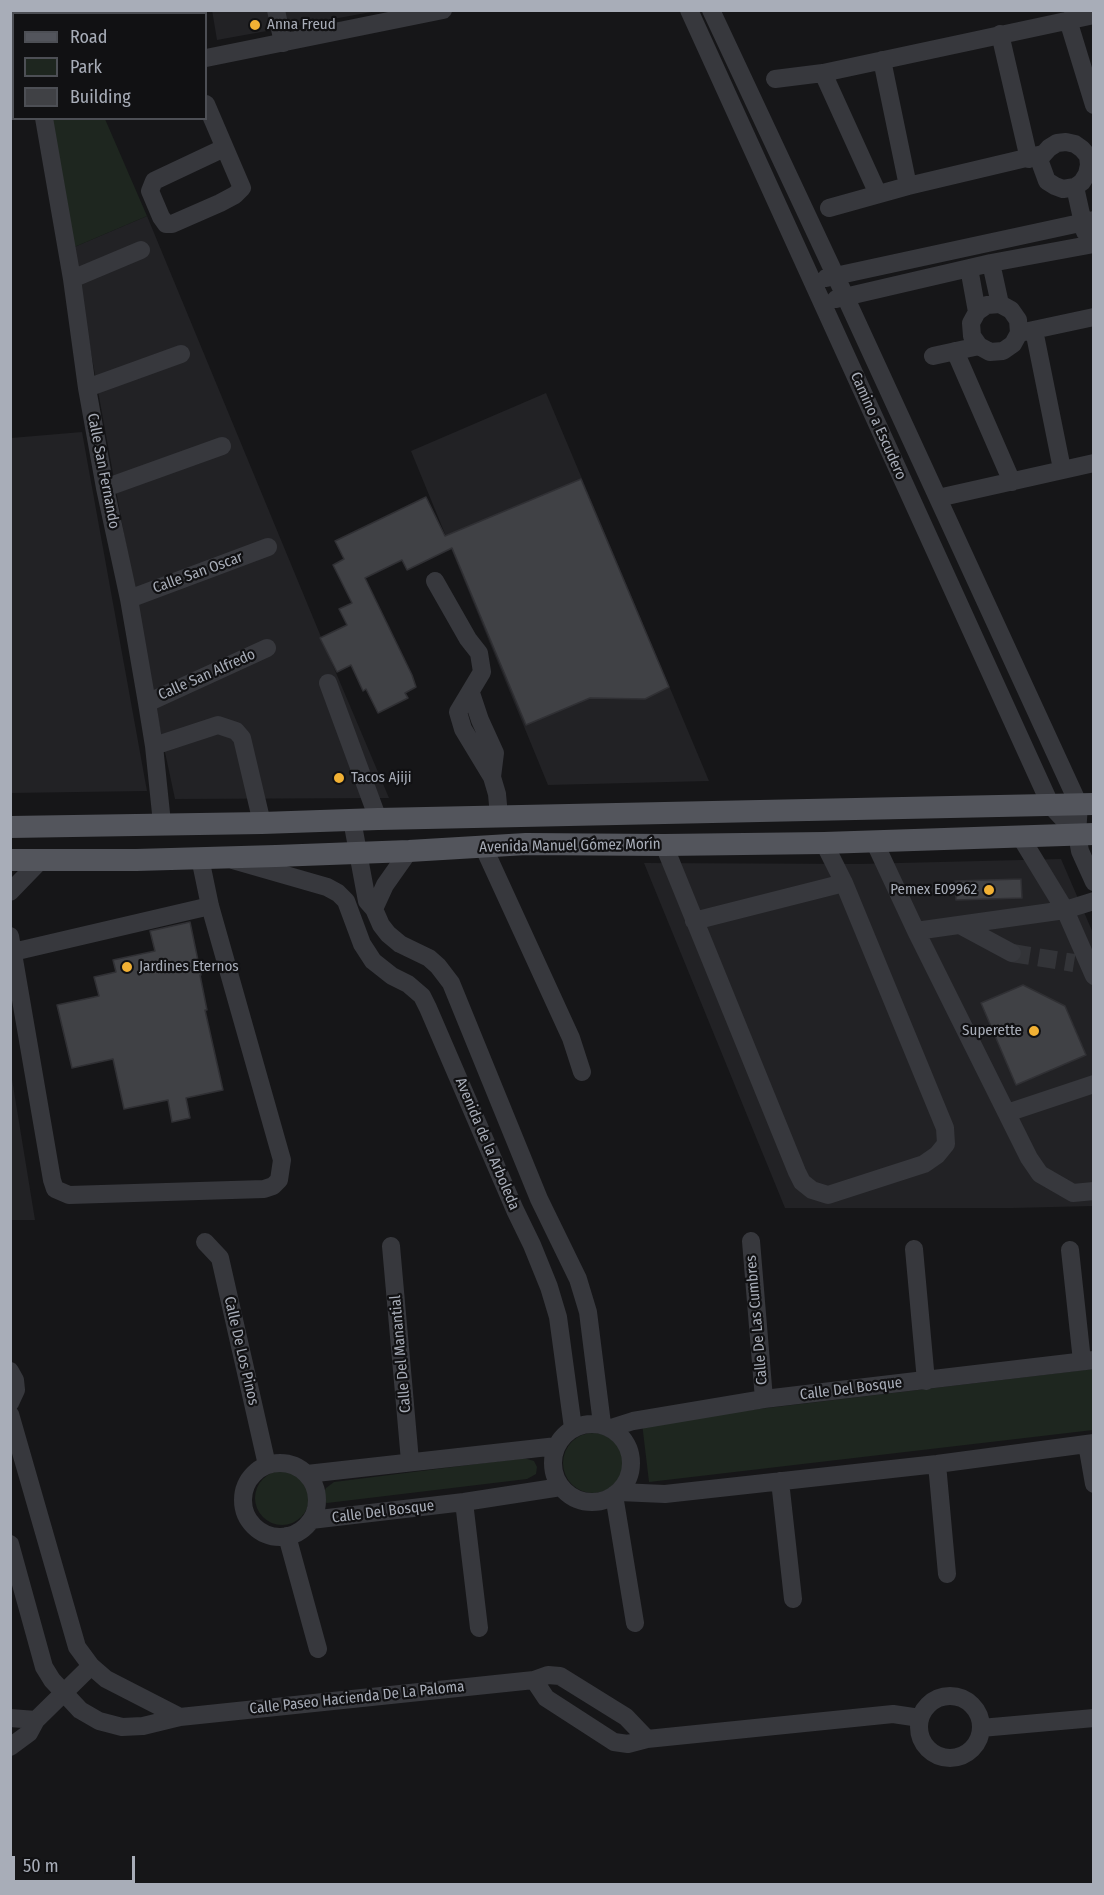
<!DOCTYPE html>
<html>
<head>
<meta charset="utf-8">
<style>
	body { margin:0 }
	#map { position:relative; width:1104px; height:1895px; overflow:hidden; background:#161618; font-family:"Fira Sans Condensed",sans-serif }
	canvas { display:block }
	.frame { position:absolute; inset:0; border:12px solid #a8adb8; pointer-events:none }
	.legend { position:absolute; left:12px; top:12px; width:195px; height:108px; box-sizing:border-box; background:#111113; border:2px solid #4d4f55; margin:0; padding:8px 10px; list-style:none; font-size:18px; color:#a8adb8 }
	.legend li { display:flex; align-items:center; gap:12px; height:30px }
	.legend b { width:30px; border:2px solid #4d4f55 }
	.scale { position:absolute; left:12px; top:1856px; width:123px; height:27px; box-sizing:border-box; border:3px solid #a8adb8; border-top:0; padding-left:8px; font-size:18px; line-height:21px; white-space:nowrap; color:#a8adb8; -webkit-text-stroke:4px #111113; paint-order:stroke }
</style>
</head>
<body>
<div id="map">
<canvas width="1104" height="1895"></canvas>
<div class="frame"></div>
<ul class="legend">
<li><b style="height:8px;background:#53555c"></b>Road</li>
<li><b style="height:16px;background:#1e261f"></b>Park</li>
<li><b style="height:16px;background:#404145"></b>Building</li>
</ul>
<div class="scale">50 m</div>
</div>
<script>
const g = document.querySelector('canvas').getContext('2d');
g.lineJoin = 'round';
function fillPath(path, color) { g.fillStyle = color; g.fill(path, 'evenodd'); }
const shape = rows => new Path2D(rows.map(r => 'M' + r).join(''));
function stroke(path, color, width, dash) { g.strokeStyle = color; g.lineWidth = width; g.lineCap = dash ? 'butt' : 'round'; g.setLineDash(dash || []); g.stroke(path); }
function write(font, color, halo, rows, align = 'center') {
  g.font = font + ' "Fira Sans Condensed",sans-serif'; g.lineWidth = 4.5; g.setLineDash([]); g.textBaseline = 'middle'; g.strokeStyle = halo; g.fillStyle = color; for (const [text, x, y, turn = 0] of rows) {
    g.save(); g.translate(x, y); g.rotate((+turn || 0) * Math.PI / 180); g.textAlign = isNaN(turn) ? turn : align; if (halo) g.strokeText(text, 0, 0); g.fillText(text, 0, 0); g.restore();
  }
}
fillPath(shape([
	[212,10,377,11,217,40],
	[147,216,331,661,389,798,175,799,156,710,72,248],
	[546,393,709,781,548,785,411,451],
	[82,432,147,791,11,793,11,438],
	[1061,859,1093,933,1093,1206,1013,1208,785,1208,644,863,859,864],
	[10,1073,11,1073,35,1220,11,1220]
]), '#222225');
fillPath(shape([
	[49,119,105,119,147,216,72,248],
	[1093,1369,1093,1430,649,1482,642,1423],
	'563 1463a30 30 0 1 1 60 0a30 30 0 1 1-60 0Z',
	[524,1458,534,1461,537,1467,536,1474,527,1479,327,1503,324,1502,322,1497,326,1488,334,1482],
	'255 1498a27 27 0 1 1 54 0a27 27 0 1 1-54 0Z'
]), '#1e261f');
const building = shape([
	[581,479,669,687,645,699,590,698,526,725,452,548,407,570,402,560,365,578,412,675,416,687,405,693,408,698,378,713,366,689,363,691,351,665,337,672,320,638,347,625,339,609,352,603,333,565,344,559,335,541,426,497,445,536,581,479],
	[1021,879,1022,898,956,900,955,881,1021,879],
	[190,922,201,975,200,975,207,1010,205,1010,223,1090,186,1098,190,1118,172,1122,168,1100,124,1109,113,1059,72,1068,57,1005,99,996,94,977,116,972,113,960,155,951,150,931,190,922],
	[1023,985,1065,1006,1086,1055,1016,1085,981,1003,1023,985]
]);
fillPath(building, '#404145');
stroke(building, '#303034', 1.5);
stroke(shape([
	[1012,953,1074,963]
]), '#333438', 18, [18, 9]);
stroke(shape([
	[196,10,196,14],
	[276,10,283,43],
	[689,10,1051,806,1077,834],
	[711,10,845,296,1079,805,1077,834,1080,851,1094,882],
	[1068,20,1094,105],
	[1000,34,1029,159],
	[10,49,14,49],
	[206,58,443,10],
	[882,60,908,186],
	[823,73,878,194],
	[775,79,823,73,1094,15],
	[206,104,242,188,235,195,220,203,172,224,166,224,161,217,150,191,154,181,224,148],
	[44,118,72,279,87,388,105,488,129,599,147,703,154,746,162,823],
	[1066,142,1075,144,1082,149,1088,156,1089,165,1087,174,1082,182,1075,187,1063,189,1055,186,1047,181,1040,162,1041,157,1049,148,1057,143,1066,142],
	[1075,187,1085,232],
	[829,208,908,186,1043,154],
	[991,263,1000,304],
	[969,268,977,312],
	[826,278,1094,220],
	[72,279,141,250],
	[836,299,991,263,1094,244],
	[1034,330,1062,469],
	[1024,332,1094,317],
	[955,351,1012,482],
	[933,356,979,346,990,352,1003,351,1013,344,1019,333,1018,320,1011,310,1000,304,987,305,977,312,971,323,972,336,979,346],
	[87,388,181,354],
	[105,488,222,446],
	[938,498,1094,463],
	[435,581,468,639,479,653,482,672,458,712,463,729,492,777,497,794,499,816],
	[129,599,268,547],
	[328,683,378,819],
	[471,693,480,720,495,753,492,777],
	[147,703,267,648],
	[154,746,218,725,236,731,242,738,262,823],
	[352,820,367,901,374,909,381,925,388,934,400,944,429,958,438,966,451,983,539,1199,578,1279,588,1312,602,1424],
	[1020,836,1065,910,1094,901],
	[874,841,916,931,1029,1158,1040,1174,1073,1193,1094,1191],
	[664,845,797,1172,802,1182,812,1190,828,1195,924,1164,937,1155,946,1144,945,1128,844,883,824,843],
	[483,846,571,1038,582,1072],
	[233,860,327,887,338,893,346,901,362,944,373,961,392,976,408,984,422,996,428,1008,515,1210,532,1245,549,1287,558,1317,573,1428],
	[10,892,40,861],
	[374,909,385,885,409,851],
	[694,921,844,883],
	[960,925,1012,953],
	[916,931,1065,910,1094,976],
	[10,936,52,1180,55,1189,69,1195,264,1189,273,1186,279,1180,282,1160,210,906,200,858],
	[13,952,210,906],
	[1007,1113,1094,1084],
	[751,1241,764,1399],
	[205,1242,220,1258,267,1465],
	[391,1246,410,1461],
	[914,1249,926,1381],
	[1070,1250,1082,1361],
	[10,1371,15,1380,16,1390,10,1403],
	[10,1414,77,1647,91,1666,106,1679,180,1717],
	'553 1463a39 39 0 1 1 78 0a39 39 0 1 1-78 0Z',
	[611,1428,633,1421,764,1399,1094,1360],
	[1087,1444,1094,1484],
	'243 1500a37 37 0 1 1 74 0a37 37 0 1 1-74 0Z',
	[937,1464,947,1574],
	[307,1474,557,1446],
	[780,1481,793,1599],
	[619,1492,665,1494,937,1464,1094,1443],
	[614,1495,635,1623],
	[464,1502,479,1628],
	[311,1520,464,1502,561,1487],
	[287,1536,318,1649],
	[10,1544,44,1667,52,1680,80,1710,99,1721,122,1727,143,1726,180,1717,534,1680,548,1675,560,1676,626,1717,647,1739],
	[534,1680,546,1698,614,1742,628,1744,647,1739,893,1714,920,1718],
	'919 1727a31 31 0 1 1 62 0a31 31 0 1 1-62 0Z',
	[10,1718,36,1720,91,1666],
	[981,1728,1094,1718],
	[10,1747,29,1733,36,1720]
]), '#37383d', 18);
stroke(shape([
	[10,827,262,823,378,819,1094,804],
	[10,860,136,860,276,856,409,851,526,844,664,845,824,843,1094,834]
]), '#53555c', 22);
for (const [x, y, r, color] of [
	[255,25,6,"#f2b134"],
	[339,778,6,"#f2b134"],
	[989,890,6,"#f2b134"],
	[127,967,6,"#f2b134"],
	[1034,1031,6,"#f2b134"]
]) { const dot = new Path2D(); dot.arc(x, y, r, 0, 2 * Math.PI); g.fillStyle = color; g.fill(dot); stroke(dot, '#111113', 2); }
write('15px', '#a8adb8', '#111113', [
	["Anna Freud",267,25],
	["Tacos Ajiji",351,778],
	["Pemex E09962",977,890,"right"],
	["Jardines Eternos",139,967],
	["Superette",1022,1031,"right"]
], 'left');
write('15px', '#a8adb8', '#111113', [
	["Camino a Escudero",878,426,66],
	["Calle San Fernando",103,471,79],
	["Calle San Oscar",198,573,-20],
	["Calle San Alfredo",207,675,-24],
	["Avenida Manuel Gómez Morín",570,846,-1],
	["Avenida de la Arboleda",487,1144,67],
	["Calle De Las Cumbres",757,1320,-95],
	["Calle De Los Pinos",241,1351,77],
	["Calle Del Manantial",401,1354,-95],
	["Calle Del Bosque",851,1389,-7],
	["Calle Del Bosque",383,1512,-7],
	["Calle Paseo Hacienda De La Paloma",357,1698,-6]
]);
</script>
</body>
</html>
